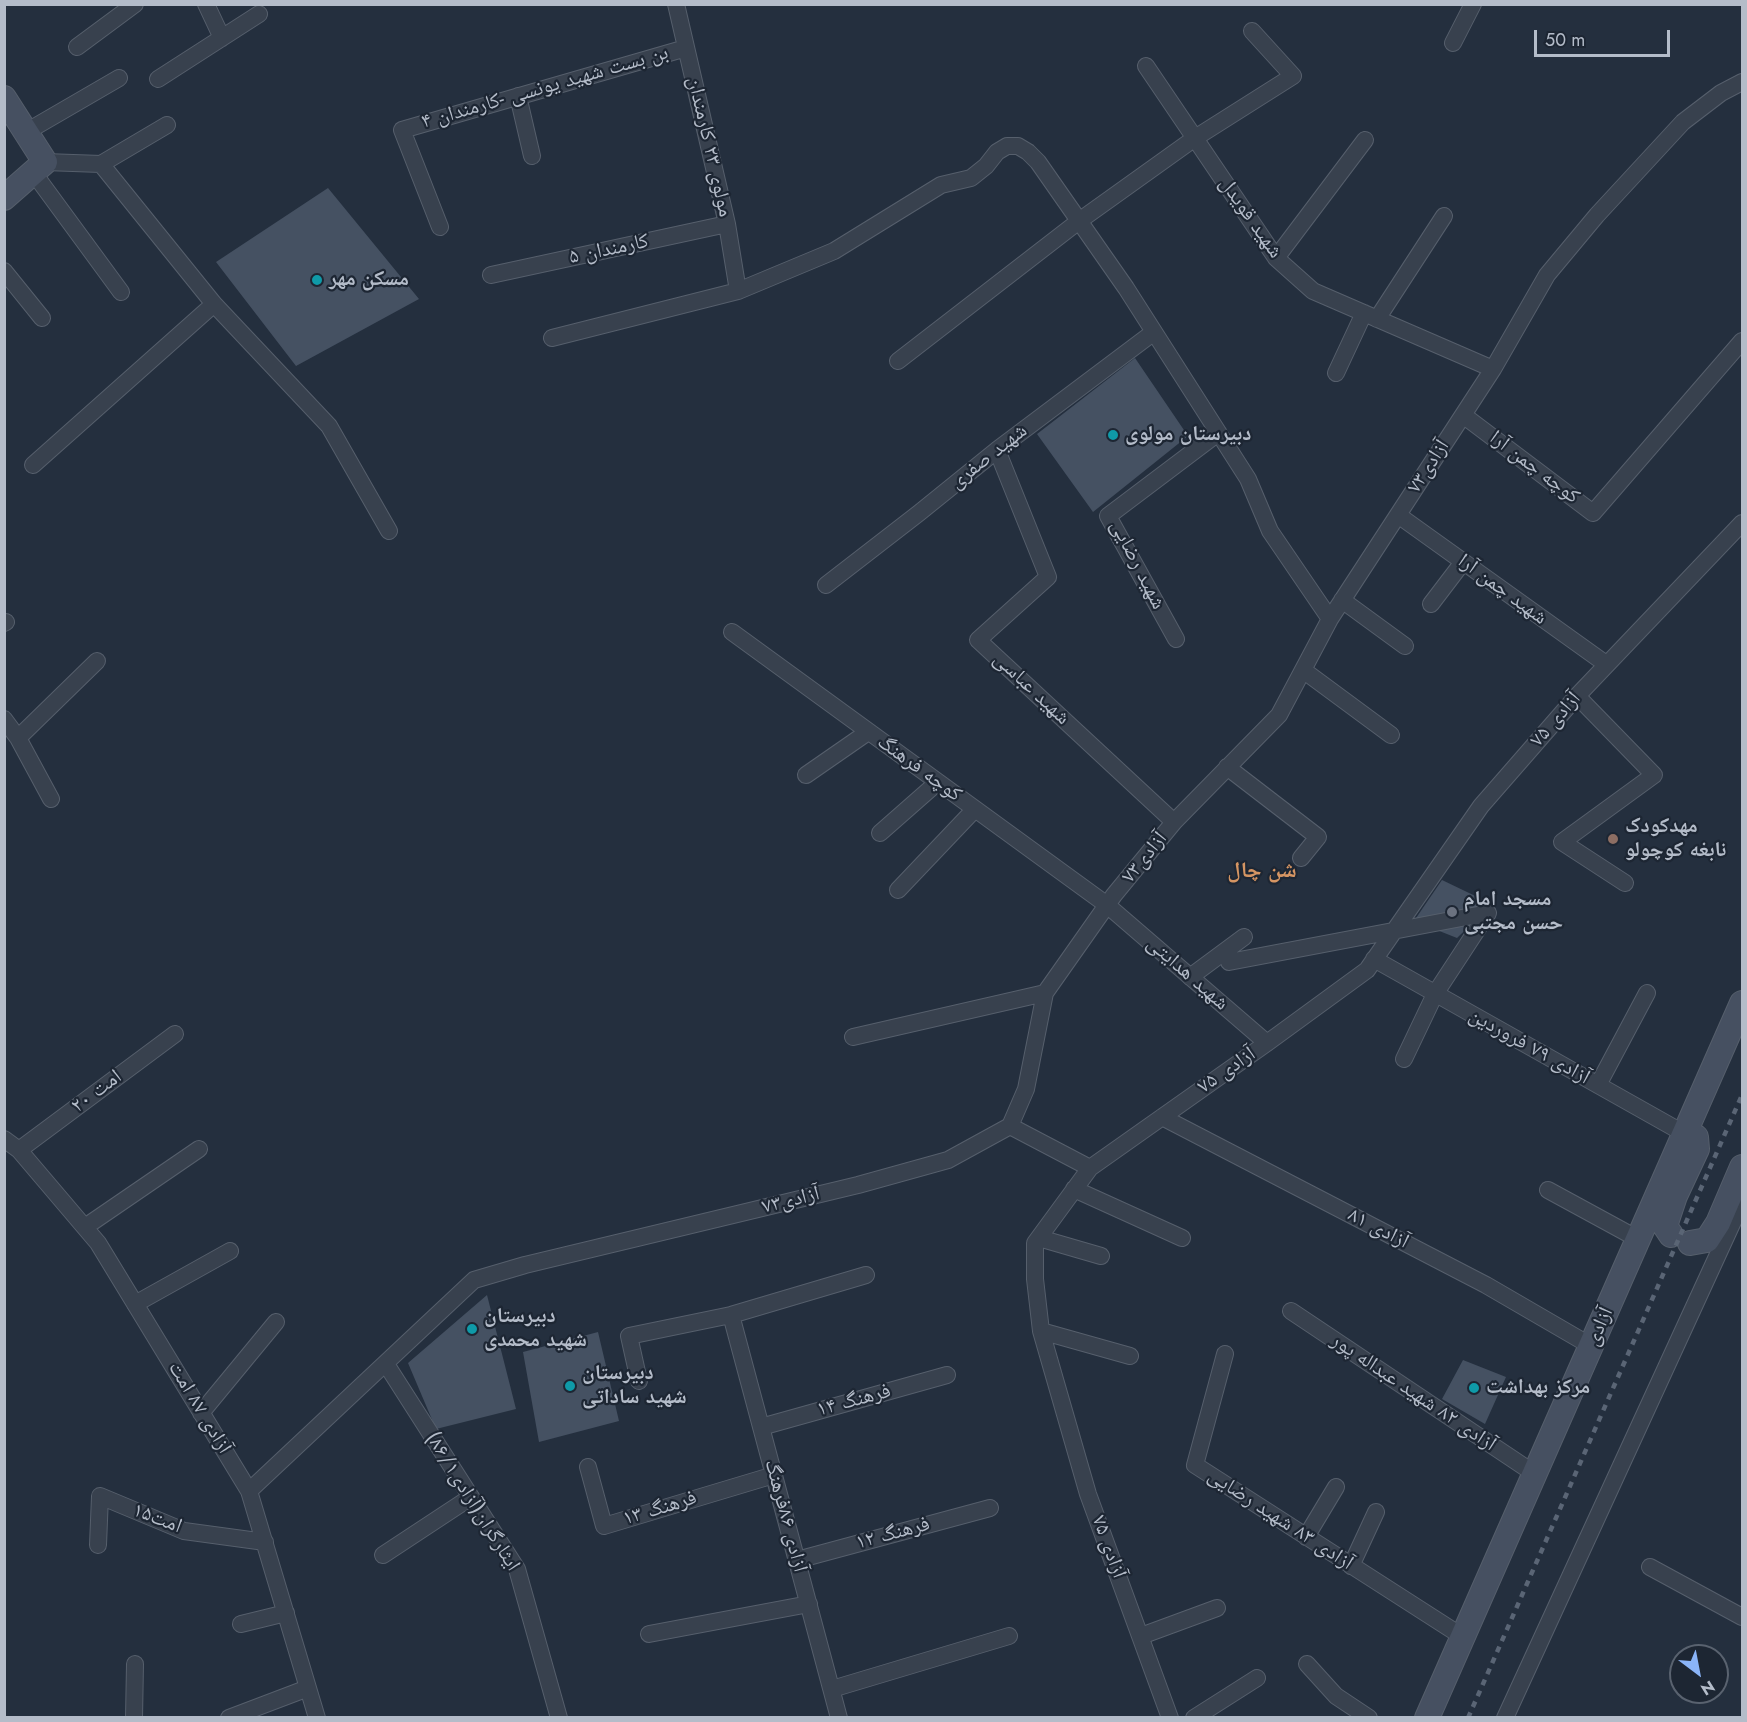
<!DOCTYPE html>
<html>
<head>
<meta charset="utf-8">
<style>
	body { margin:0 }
	#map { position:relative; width:1747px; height:1722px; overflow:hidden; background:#242f3e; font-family:Jost,sans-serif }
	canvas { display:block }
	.frame { position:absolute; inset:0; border:6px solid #b4bcc9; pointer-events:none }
	.north { position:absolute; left:1669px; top:1644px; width:60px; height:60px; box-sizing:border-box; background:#1d2633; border:2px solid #59626f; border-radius:50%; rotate:148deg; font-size:16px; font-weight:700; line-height:24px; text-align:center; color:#b4bcc9 }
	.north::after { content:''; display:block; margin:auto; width:21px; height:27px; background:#8ab4f8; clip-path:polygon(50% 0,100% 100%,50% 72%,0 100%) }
	.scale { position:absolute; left:1534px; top:30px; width:136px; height:27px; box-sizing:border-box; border:3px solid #b4bcc9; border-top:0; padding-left:8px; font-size:18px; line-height:21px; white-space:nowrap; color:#b4bcc9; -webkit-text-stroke:4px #1d2633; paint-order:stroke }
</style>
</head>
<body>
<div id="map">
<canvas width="1747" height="1722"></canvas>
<div class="frame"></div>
<div class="north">N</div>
<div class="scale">50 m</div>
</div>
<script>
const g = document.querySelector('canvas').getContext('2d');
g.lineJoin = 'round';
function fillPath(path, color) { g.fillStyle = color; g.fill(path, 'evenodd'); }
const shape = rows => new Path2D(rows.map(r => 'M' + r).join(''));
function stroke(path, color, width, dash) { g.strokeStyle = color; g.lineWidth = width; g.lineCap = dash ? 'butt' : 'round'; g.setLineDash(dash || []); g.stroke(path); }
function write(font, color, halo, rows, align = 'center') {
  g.font = font + ' Jost,"Noto Naskh Arabic",sans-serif'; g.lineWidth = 4.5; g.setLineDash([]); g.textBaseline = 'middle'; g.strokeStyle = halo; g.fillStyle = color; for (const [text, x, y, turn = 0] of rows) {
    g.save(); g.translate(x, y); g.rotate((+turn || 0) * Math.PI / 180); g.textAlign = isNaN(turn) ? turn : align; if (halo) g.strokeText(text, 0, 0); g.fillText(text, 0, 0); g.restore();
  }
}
fillPath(shape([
	[328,188,419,299,296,366,216,262],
	[1135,358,1188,436,1093,512,1037,434],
	[1442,880,1492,904,1457,938,1414,921],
	[487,1295,516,1409,436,1429,408,1363],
	[598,1332,619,1421,539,1442,523,1352],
	[1463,1360,1506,1377,1485,1424,1442,1399]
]), '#455162');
const street = shape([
	[206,4,222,38],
	[676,4,727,224,738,291],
	[1453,43,1473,4],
	[77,47,135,4],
	[1146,66,1276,258,1313,291,1493,369],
	[158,79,259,14],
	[518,96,532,156],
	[26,132,119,78],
	[45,162,101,164,167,125],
	[101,164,214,304,329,426,389,531],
	[33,172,121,292],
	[440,227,402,130,686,48],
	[1276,258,1365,140],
	[4,271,42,318],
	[491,275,727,224],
	[1377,319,1444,216],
	[552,338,738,291,834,251,941,185,971,178,986,166,997,152,1007,146,1018,146,1028,152,1038,162,1126,288,1248,479,1270,531,1330,619],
	[898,361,1079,221,1195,138,1293,76,1252,31],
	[1336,373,1364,313],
	[1463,415,1593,513,1742,341],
	[997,450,1048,577,978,640,1174,822],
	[33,465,214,304],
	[1398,515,1606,664],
	[826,585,919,513,997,450,1154,332],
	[1342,600,1405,646],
	[1431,604,1463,562],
	[4,623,6,622],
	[732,632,1107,905,1267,1043],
	[1176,639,1108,516,1218,433],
	[1303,670,1391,735],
	[1577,696,1654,775,1562,842,1625,883],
	[4,719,18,738,97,661],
	[18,738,51,799],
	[1227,767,1318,837,1301,858],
	[806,775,868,732],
	[880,833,938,782],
	[898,890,975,809],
	[1374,959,1685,1134],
	[1229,962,1488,913,1435,994,1404,1059],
	[1190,977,1244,937],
	[853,1037,1045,993],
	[1598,1085,1647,993],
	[1162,1117,1486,1285,1591,1346],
	[1010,1126,1090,1168],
	[4,1139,19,1150,98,1243,249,1491,317,1718],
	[19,1150,175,1034],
	[1074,1189,1182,1238],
	[1548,1190,1638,1239],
	[85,1227,199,1149],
	[1039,1238,1101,1256],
	[135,1304,230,1251],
	[1291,1311,1535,1474],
	[731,1315,839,1718],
	[1041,1331,1130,1356],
	[1225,1354,1195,1465,1463,1637],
	[386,1364,517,1569,559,1718],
	[639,1381,629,1336,731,1315,866,1275],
	[201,1413,276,1322],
	[761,1427,947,1375],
	[588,1467,604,1526,774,1475],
	[249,1491,474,1280,525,1265,858,1185,948,1160,1010,1126,1026,1089,1045,993,1114,895,1174,822,1279,715,1330,619,1493,369,1547,275,1597,215,1683,122,1721,93,1742,82],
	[1306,1537,1336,1487],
	[98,1545,100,1496,184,1531,265,1542],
	[383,1555,471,1497],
	[797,1560,990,1508],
	[1351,1566,1376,1512],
	[1650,1567,1742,1617],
	[241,1624,286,1613],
	[649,1634,809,1604],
	[1141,1636,1217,1608],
	[1307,1664,1336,1696,1369,1718],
	[832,1689,1009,1636],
	[134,1718,135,1664],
	[229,1718,308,1688],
	[1170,1718,1088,1494,1041,1331,1035,1279,1035,1243,1090,1168,1267,1043,1367,970,1481,806,1577,696,1742,523],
	[1194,1718,1257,1678],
	[1505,1718,1742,1202]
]);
const secondary = shape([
	[4,98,45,162,4,198],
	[1671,1235,1665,1226,1675,1196,1697,1149,1696,1137,1685,1134],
	[1690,1243,1707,1240,1718,1223,1742,1167],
	[1427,1718,1742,1003]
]);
stroke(street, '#565f6c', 18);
stroke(secondary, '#565f6c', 26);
stroke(street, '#38414e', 16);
stroke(secondary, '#465061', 24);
stroke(shape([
	[1468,1718,1742,1095]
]), '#5a6575', 4.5, [6, 6]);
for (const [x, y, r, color] of [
	[317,280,6,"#0f9aa8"],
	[1113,435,6,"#0f9aa8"],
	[1613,839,6,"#8d6e63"],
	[1452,912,6,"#6b7280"],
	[472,1329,6,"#0f9aa8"],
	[570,1386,6,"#0f9aa8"],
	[1474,1388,6,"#0f9aa8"]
]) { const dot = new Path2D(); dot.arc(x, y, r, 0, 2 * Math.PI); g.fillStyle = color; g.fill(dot); stroke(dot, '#1d2633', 2); }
write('21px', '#b4bcc9', '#1d2633', [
	["بن بست شهید یونسی -کارمندان ۴",545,88,-16],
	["مولوی ۲۳ کارمندان",709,147,77],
	["شهید قویدل",1250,218,55],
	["کارمندان ۵",609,250,-12],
	["شهید صفری",989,457,-38],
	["آزادی۷۳",1429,467,-57],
	["کوچه چمن آرا",1534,468,37],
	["شهید رضایی",1137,565,63],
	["شهید چمن آرا",1502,590,36],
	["شهید عباسی",1031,689,43],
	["آزادی ۷۵",1556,720,-49],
	["کوچه فرهنگ",919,769,36],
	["آزادی۷۳",1145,858,-51],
	["شهید هدایتی",1187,974,41],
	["آزادی ۷۹ فروردین",1529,1047,29],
	["آزادی ۷۵",1227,1071,-35],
	["امت ۲۰",97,1092,-37],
	["آزادی۷۳",791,1201,-14],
	["آزادی ۸۱",1378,1229,27],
	["آزادی",1600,1327,-66],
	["آزادی ۸۲ شهید عبداله پور",1413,1393,34],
	["فرهنگ ۱۴",854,1401,-15],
	["آزادی ۸۷ امت",199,1408,59],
	["ایثارگران(آزادی۸۶/۱)",472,1502,58],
	["فرهنگ ۱۳",660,1509,-17],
	["آزادی ۸۶فرهنگ",785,1516,75],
	["امت۱۵",157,1519,21],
	["آزادی ۸۳ شهید رضایی",1280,1520,33],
	["فرهنگ ۱۲",893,1534,-15],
	["آزادی ۷۵",1108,1547,70]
]);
write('bold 21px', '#b4bcc9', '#1d2633', [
	["مسکن مهر",329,280],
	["دبیرستان مولوی",1125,435],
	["مهدکودک",1625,827],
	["نابغه کوچولو",1625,851],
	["مسجد امام",1464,900],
	["حسن مجتبی",1464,924],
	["دبیرستان",484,1317],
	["شهید محمدی",484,1341],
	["دبیرستان",582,1374],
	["شهید ساداتی",582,1398],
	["مرکز بهداشت",1486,1388]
], 'left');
write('bold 22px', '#d59563', '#1d2633', [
	["شن چال",1262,872]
]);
</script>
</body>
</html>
